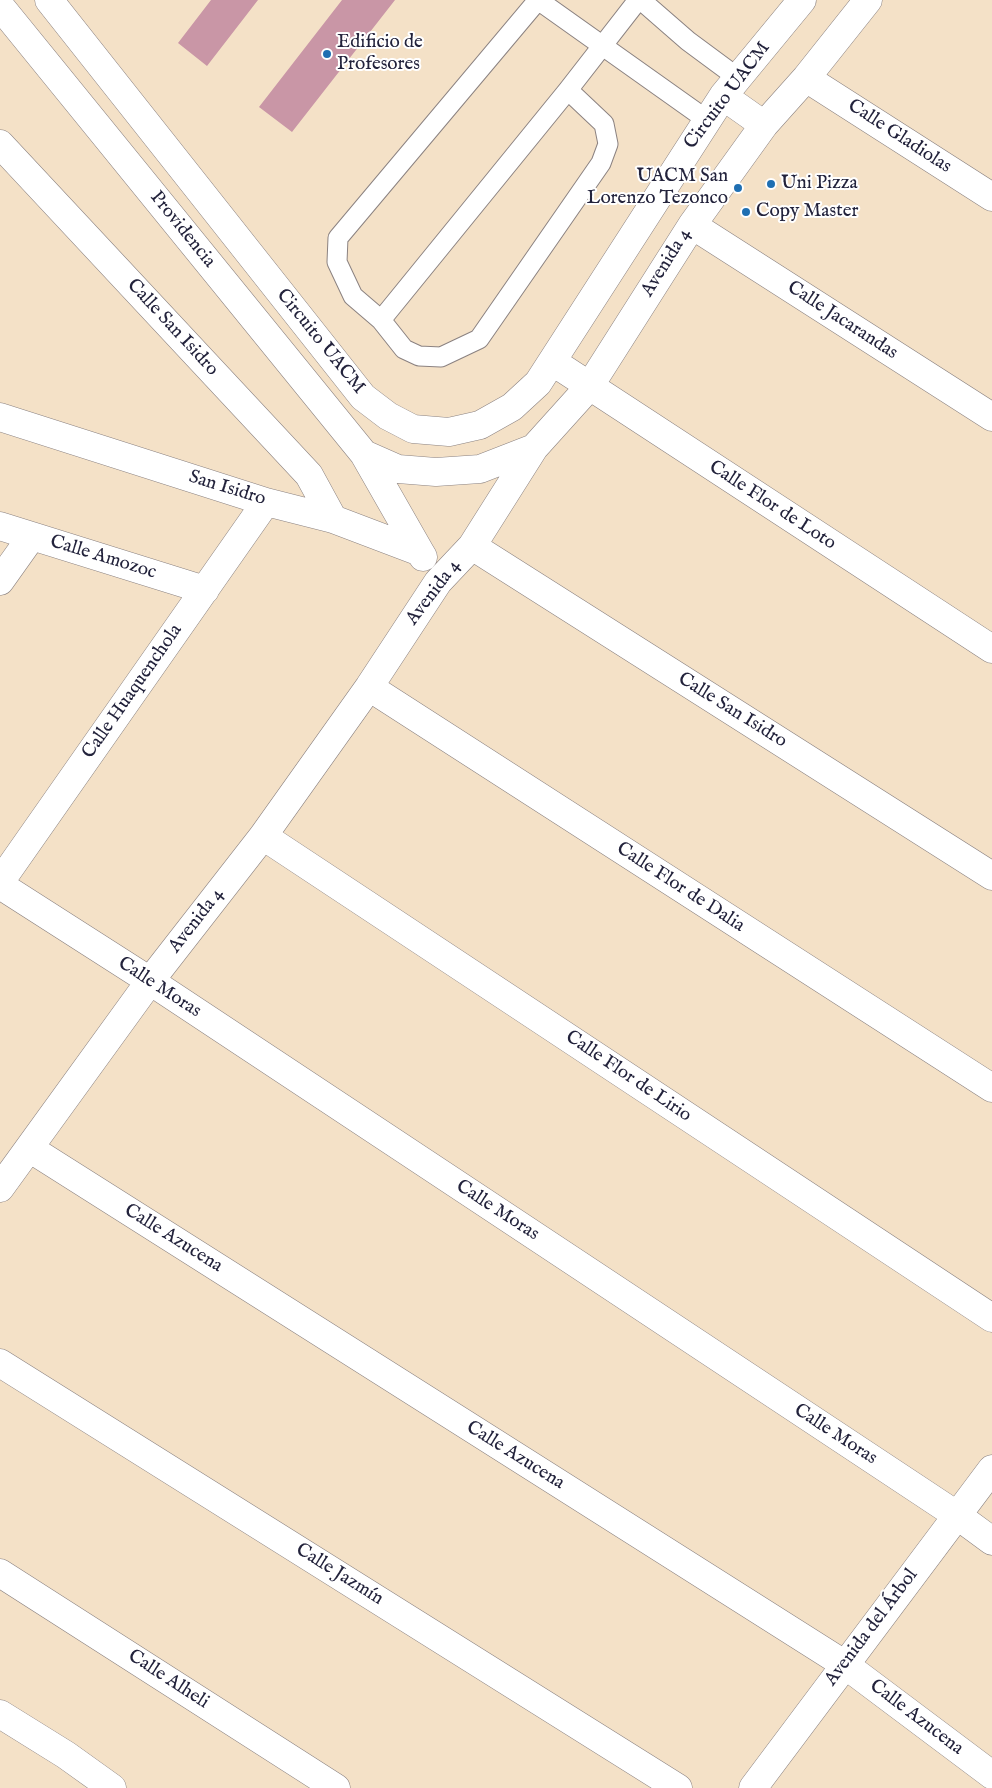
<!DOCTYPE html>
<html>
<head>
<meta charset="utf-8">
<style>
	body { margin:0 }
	canvas { display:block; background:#f4e1c7 }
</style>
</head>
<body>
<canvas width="992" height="1788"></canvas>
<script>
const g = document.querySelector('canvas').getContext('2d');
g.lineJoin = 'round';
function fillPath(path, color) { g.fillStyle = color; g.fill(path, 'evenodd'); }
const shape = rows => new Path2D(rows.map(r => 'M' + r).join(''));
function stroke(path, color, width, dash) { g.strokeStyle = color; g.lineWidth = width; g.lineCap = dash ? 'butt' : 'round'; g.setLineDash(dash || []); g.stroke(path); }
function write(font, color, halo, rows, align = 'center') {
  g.font = font + ' "IM FELL English",serif'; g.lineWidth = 4; g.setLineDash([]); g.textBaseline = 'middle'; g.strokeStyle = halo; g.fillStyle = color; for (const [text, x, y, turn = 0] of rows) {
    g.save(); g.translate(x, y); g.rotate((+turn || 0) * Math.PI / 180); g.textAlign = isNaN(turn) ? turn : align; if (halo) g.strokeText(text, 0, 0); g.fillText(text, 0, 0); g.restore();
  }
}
fillPath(shape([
	[211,0,258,0,207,66,178,43],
	[342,0,395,0,292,132,259,107]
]), '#c996a6');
const lane = shape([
	[538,0,338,238,337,262,353,296,381,320,404,349,419,356,441,357,479,339,601,163,608,144,604,124,568,90],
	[538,0,707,120],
	[641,0,688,41,738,78],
	[381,320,568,90,638,0]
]);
const street = shape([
	[49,0,363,397,388,416,413,429,449,432,480,425,512,407,538,383,723,96,802,0],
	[0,6,364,454,420,552],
	[806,78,992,197],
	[723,96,764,125],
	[0,144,309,475,333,519],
	[692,225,992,417],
	[553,362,992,649],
	[0,417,266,502,333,519,420,552,423,557],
	[364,454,398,469,436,472,480,469,534,448],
	[0,526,205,590],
	[472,546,992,876],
	[0,581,32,536],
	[369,687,992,1088],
	[263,836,992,1318],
	[0,882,266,502],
	[0,885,150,981,958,1516,992,1541],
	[29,1148,844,1664,992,1775],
	[0,1188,150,981,263,836,369,687,438,582,472,546,534,448,589,387,692,225,764,125,806,78,868,0],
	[0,1363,678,1788],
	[0,1573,336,1788],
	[0,1714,66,1755,112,1788]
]);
const secondary = shape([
	[753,1788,992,1469]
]);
stroke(lane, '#8b8281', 21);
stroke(street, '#8b8281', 29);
stroke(secondary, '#8b8281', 29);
stroke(lane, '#fff', 19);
stroke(street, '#fff', 28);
stroke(secondary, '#fff', 28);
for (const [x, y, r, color] of [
	[327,54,5,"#1f6fb2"],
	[771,184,5,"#1f6fb2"],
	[738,188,5,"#1f6fb2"],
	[746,212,5,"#1f6fb2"]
]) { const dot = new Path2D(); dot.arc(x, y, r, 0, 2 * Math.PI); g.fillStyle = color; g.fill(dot); stroke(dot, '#fff', 2); }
write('19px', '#22223b', '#fff', [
	["Edificio de",337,43],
	["Profesores",337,65],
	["UACM San",728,177,"right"],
	["Lorenzo Tezonco",728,199,"right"],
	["Uni Pizza",781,184],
	["Copy Master",756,212]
], 'left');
write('19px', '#22223b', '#fff', [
	["Circuito UACM",728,96,-53],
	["Calle Gladiolas",899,137,33],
	["Providencia",182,230,51],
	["Avenida 4",667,263,-58],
	["Calle Jacarandas",842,321,33],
	["Calle San Isidro",172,328,47],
	["Circuito UACM",320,342,51],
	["San Isidro",227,489,17],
	["Calle Flor de Loto",772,506,33],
	["Calle Amozoc",103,558,17],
	["Avenida 4",434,593,-53],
	["Calle Huaquenchola",133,692,-55],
	["Calle San Isidro",732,711,32],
	["Calle Flor de Dalia",680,888,33],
	["Avenida 4",197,921,-52],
	["Calle Moras",159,988,33],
	["Calle Flor de Lirio",628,1077,34],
	["Calle Moras",497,1211,33],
	["Calle Azucena",173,1239,32],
	["Calle Moras",835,1435,33],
	["Calle Azucena",515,1456,32],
	["Calle Jazmín",339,1575,32],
	["Avenida del Árbol",872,1628,-53],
	["Calle Alheli",168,1680,33],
	["Calle Azucena",916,1718,37]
]);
</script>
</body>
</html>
